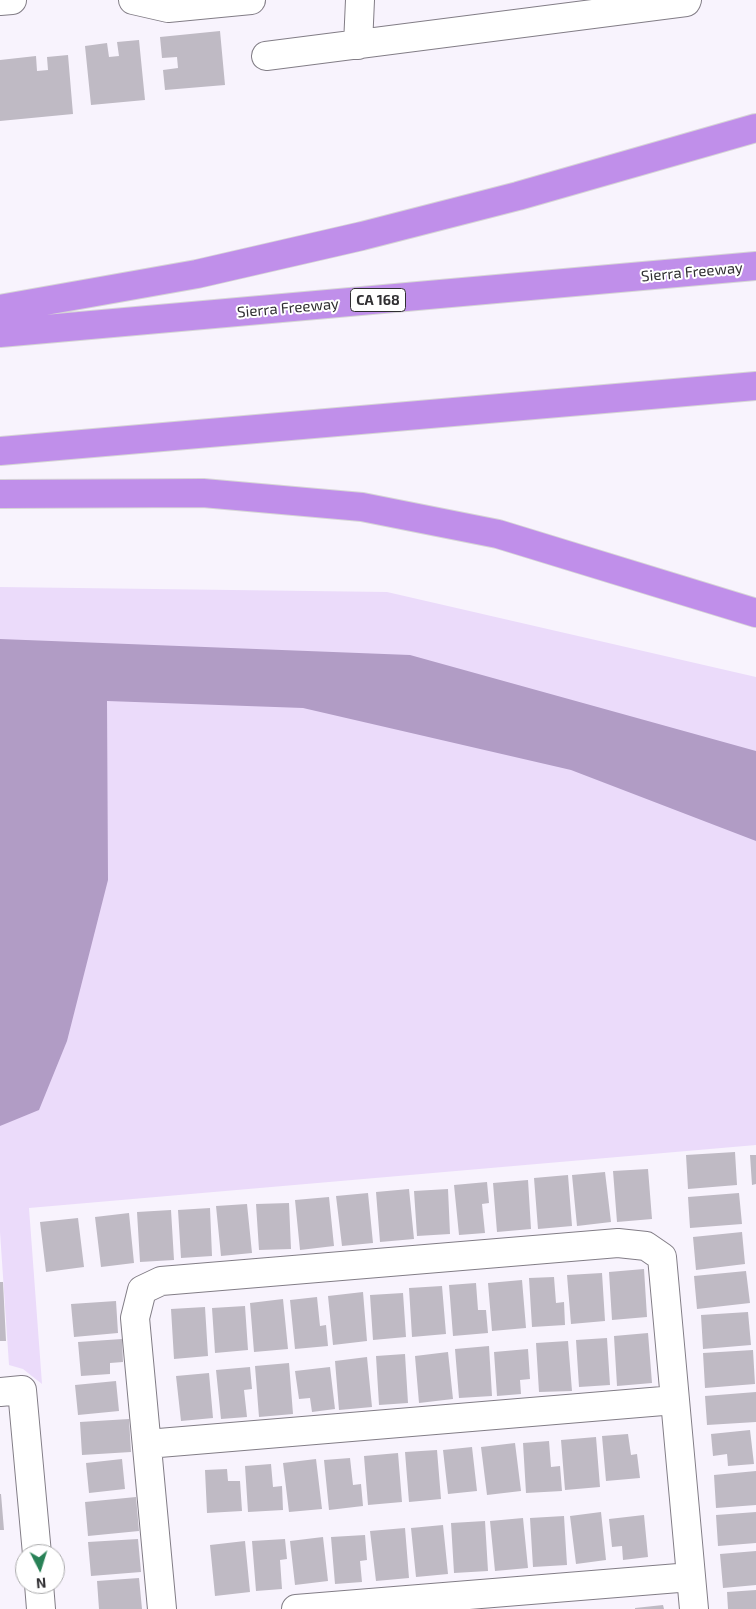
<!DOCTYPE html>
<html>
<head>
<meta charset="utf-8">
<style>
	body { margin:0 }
	#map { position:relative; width:756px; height:1609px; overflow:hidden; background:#f8f3fd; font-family:"Exo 2",sans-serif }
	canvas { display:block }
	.north { position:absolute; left:15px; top:1544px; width:50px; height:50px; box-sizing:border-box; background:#fff; border:1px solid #acacad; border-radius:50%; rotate:175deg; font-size:14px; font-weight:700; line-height:20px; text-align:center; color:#302f32 }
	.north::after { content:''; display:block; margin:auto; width:18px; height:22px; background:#288156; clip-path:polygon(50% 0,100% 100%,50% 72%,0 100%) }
</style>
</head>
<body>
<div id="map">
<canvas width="756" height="1609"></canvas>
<div class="north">N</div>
</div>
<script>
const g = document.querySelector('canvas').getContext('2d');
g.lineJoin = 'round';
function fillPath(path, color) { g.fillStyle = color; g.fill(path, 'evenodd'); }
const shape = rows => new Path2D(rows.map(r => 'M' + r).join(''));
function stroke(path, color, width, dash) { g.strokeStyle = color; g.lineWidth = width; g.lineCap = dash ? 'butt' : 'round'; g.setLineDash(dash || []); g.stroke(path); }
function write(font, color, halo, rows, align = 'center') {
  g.font = font + ' "Exo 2",sans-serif'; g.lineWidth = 4; g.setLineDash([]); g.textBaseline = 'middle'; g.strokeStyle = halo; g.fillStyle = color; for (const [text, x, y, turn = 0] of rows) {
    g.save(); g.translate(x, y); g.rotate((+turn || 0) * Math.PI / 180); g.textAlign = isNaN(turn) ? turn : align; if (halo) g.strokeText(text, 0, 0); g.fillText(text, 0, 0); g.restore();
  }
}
fillPath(shape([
	[0,587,387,592,756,677,756,1145,29,1208,42,1384,23,1369,9,1365,0,1232]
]), '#ebdbfa');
fillPath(shape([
	[0,639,410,655,756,751,756,841,571,770,303,708,107,701,108,880,67,1041,39,1110,0,1126]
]), '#b19cc5');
fillPath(shape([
	[220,31,225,85,165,90,163,70,178,68,177,57,162,58,160,37],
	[139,40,145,100,91,105,85,46,107,43,109,57,119,56,117,42],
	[68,55,73,114,0,121,0,60,36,56,37,71,48,70,47,57],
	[735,1152,737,1185,688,1189,686,1155],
	[750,1155,756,1155,756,1184,752,1185],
	[648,1169,652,1219,617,1222,613,1171],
	[605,1172,611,1222,577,1226,572,1175],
	[568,1175,572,1226,538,1229,534,1178],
	[528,1180,531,1229,497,1232,493,1183],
	[487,1182,489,1203,482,1204,485,1233,459,1235,454,1185],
	[409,1189,414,1239,380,1242,376,1192],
	[448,1189,450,1234,417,1236,414,1191],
	[368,1193,373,1243,342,1246,336,1196],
	[739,1193,742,1224,690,1228,688,1197],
	[329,1197,334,1246,300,1250,295,1200],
	[289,1203,291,1249,259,1250,256,1204],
	[247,1204,252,1253,221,1256,216,1206],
	[210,1208,212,1256,181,1258,178,1210],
	[171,1210,174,1260,140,1262,137,1212],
	[129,1213,134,1263,101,1267,95,1217],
	[78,1218,84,1267,46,1272,40,1222],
	[742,1232,745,1264,696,1270,693,1237],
	[644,1269,647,1317,612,1320,609,1272],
	[746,1271,750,1303,697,1309,694,1276],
	[602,1273,605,1321,571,1324,567,1275],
	[554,1277,556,1303,564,1302,565,1325,532,1327,529,1278],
	[522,1280,526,1328,492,1331,488,1283],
	[0,1282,3,1282,6,1341,0,1341],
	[476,1283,478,1310,486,1310,488,1333,453,1336,449,1285],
	[442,1286,446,1334,412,1337,409,1288],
	[363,1292,367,1341,333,1345,328,1296],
	[403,1293,406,1337,373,1340,370,1295],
	[317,1297,320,1326,326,1325,328,1346,295,1349,290,1300],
	[283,1299,288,1349,254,1352,250,1303],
	[116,1301,118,1333,74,1337,71,1304],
	[245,1306,248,1350,215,1353,212,1308],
	[205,1307,208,1356,174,1359,171,1309],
	[748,1312,751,1345,703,1349,701,1315],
	[648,1333,652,1383,617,1386,614,1336],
	[607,1338,610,1385,579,1387,576,1340],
	[122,1339,123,1362,110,1363,110,1374,81,1376,78,1342],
	[568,1341,572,1391,539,1392,536,1343],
	[489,1346,492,1396,459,1398,455,1349],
	[528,1349,530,1379,520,1380,521,1394,497,1396,494,1352],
	[753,1350,755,1384,705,1388,703,1353],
	[448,1352,453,1399,419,1403,415,1356],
	[405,1354,408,1403,379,1405,376,1356],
	[367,1357,372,1407,339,1410,335,1361],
	[289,1363,293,1414,259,1417,255,1366],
	[250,1367,252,1389,244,1390,247,1417,221,1419,216,1370],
	[330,1367,335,1409,312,1412,310,1398,299,1399,295,1371],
	[209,1373,213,1418,181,1421,176,1376],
	[116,1381,119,1411,78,1415,75,1385],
	[756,1392,756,1422,707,1425,705,1396],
	[129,1419,131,1452,82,1455,80,1422],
	[750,1430,754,1464,728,1466,727,1454,713,1456,711,1434],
	[628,1434,631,1455,637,1454,640,1478,606,1481,602,1436],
	[596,1437,600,1487,565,1490,561,1440],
	[549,1441,551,1467,560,1466,562,1491,526,1493,523,1443],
	[515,1443,521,1491,487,1495,481,1447],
	[472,1447,477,1491,448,1494,443,1450],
	[437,1450,441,1499,409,1502,405,1452],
	[398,1453,402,1502,368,1505,364,1456],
	[350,1458,353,1485,361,1484,363,1506,329,1510,324,1460],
	[122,1459,125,1489,89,1493,86,1463],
	[316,1459,322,1509,289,1512,283,1463],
	[271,1464,273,1487,282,1486,283,1510,248,1512,245,1466],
	[227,1469,228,1481,240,1481,242,1511,207,1513,205,1470],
	[756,1471,756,1505,716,1508,714,1475],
	[0,1494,1,1494,4,1530,0,1530],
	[136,1497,139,1531,88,1536,85,1502],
	[601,1512,606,1560,576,1564,570,1516],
	[756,1512,756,1543,718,1546,716,1515],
	[644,1515,648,1557,623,1560,622,1546,612,1547,609,1519],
	[564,1516,567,1565,533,1567,530,1518],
	[523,1518,528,1568,495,1571,490,1521],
	[485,1521,488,1571,454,1573,451,1523],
	[443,1525,448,1574,416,1577,411,1528],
	[405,1528,409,1578,376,1581,370,1531],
	[365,1535,367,1560,360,1561,362,1582,335,1584,331,1537],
	[323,1537,328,1581,295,1585,290,1541],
	[138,1539,141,1572,91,1576,88,1542],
	[285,1539,287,1559,280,1560,282,1589,256,1591,252,1541],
	[245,1541,250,1592,215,1596,210,1545],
	[756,1551,756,1585,723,1588,720,1554],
	[139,1578,142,1609,99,1609,97,1581],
	[756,1590,756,1609,728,1609,727,1592],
	[663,1605,664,1609,635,1609,635,1608]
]), '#bfbac4');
const minor = shape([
	[133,0,168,8,251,0],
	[0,1,12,0],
	[358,45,360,0],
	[266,56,686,2,687,0],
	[0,1392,22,1390,37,1554],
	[147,1444,675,1400],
	[39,1584,41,1609],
	[162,1609,135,1318,142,1290,161,1281,618,1243,646,1246,662,1257,694,1609],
	[296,1609,691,1577]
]);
const highway = shape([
	[0,309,197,274,362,236,518,196,756,128],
	[0,333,756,266],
	[0,451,756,386],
	[0,494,203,493,362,507,498,534,756,613]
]);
stroke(minor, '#827d86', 30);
stroke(highway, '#d6d5d6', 30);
stroke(minor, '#fff', 28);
stroke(highway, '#c08fea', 28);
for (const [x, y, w] of [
	[378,300,55]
]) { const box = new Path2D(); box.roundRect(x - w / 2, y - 11.5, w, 23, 4); g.fillStyle = '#fff'; g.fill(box); stroke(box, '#302f32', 1); }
write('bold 14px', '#302f32', null, [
	["CA 168",378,300]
]);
write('15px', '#302f32', '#fff', [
	["Sierra Freeway",692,272,-5],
	["Sierra Freeway",288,308,-5]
]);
</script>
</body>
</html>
